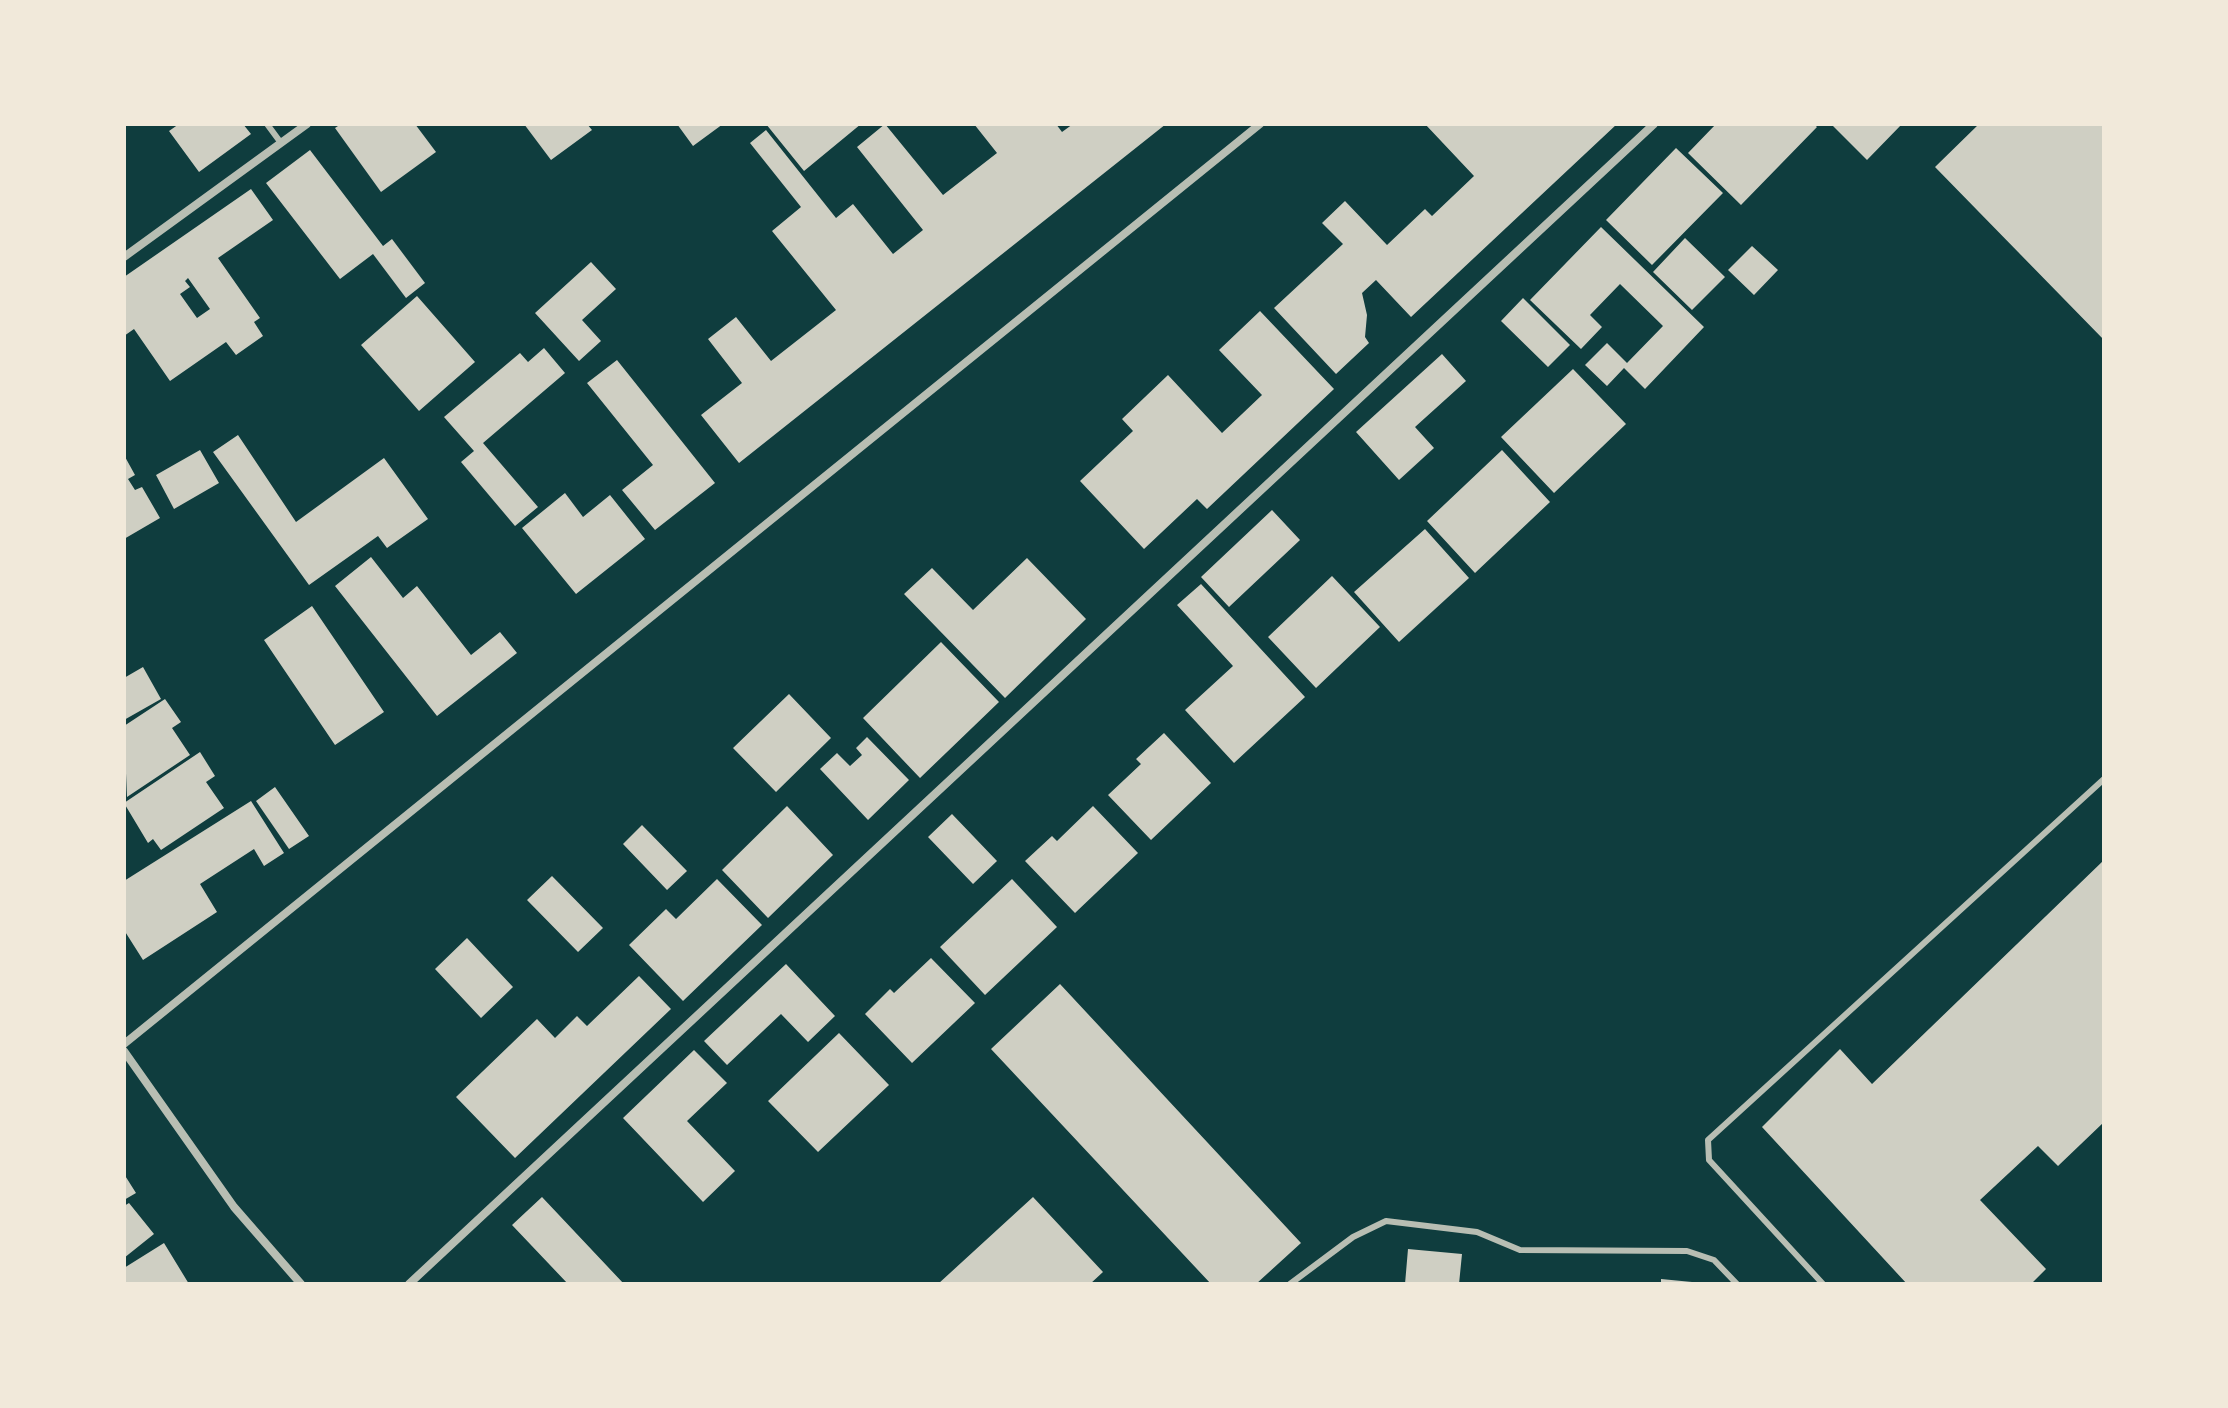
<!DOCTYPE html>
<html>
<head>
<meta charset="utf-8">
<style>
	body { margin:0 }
	#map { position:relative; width:2228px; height:1408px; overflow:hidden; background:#0f3d3e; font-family:"PT Sans Narrow",sans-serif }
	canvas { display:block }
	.frame { position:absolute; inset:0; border:126px solid #f1e9da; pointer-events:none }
</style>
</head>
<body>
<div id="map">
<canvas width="2228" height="1408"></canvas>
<div class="frame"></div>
</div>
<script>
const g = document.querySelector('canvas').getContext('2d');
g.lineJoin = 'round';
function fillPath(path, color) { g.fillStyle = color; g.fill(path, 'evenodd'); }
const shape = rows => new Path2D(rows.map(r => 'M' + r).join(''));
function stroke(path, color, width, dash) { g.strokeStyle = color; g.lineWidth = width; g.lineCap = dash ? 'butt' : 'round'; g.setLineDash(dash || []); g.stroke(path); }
fillPath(shape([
	[179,124,243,124,251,134,199,172,169,131],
	[341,124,415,124,436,152,381,192,335,128],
	[524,124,587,124,592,130,551,160],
	[677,124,723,124,693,146],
	[766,124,861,124,804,171],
	[885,124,943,195,997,153,974,124,1056,124,1062,132,1073,124,1166,124,739,463,701,415,742,383,708,339,736,317,771,361,836,310,772,231,801,207,750,143,766,130,836,218,853,204,893,254,923,230,857,147],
	[1425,124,1617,124,1411,317,1376,280,1362,293,1367,315,1365,337,1369,343,1336,374,1274,308,1343,244,1322,223,1345,201,1387,245,1425,209,1432,216,1474,176],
	[1716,124,1814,124,1817,127,1741,205,1688,153],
	[1831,124,1902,124,1867,160],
	[1979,124,2104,124,2104,340,1935,167],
	[1676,148,1723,193,1652,265,1606,220],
	[310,150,383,246,392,239,425,283,406,298,373,254,340,279,266,183],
	[251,189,273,220,218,258,260,318,254,322,263,336,236,355,226,342,170,381,134,329,124,336,124,277],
	[188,278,210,309,197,318,180,294,190,287,185,281],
	[1601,227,1704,327,1645,389,1624,368,1607,386,1585,365,1607,343,1627,363,1663,326,1620,284,1590,315,1602,327,1581,349,1530,300],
	[1685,238,1725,277,1692,310,1653,272],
	[1752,246,1778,270,1754,295,1728,270],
	[591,262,616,289,582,320,601,341,579,361,535,313],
	[417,296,475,362,419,411,361,345],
	[1523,298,1570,345,1548,367,1501,321],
	[1260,311,1334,389,1207,509,1197,499,1144,549,1080,481,1133,431,1122,419,1168,375,1222,433,1262,395,1219,350],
	[544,348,565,373,483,443,538,507,515,526,461,462,474,451,444,417,520,353,528,362],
	[1442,354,1466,381,1415,427,1434,448,1399,480,1356,432],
	[617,360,715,483,655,530,622,490,653,465,587,383],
	[1573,369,1626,424,1554,493,1501,437],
	[238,435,296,522,384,458,428,519,387,548,378,536,309,585,213,452],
	[200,450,219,483,174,509,156,475],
	[1502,450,1550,502,1475,573,1427,521],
	[124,455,135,475,128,479,135,490,142,487,160,518,124,539],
	[565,493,583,517,610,495,645,539,576,594,522,528],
	[1272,510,1300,540,1229,607,1201,577],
	[1425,529,1469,578,1399,642,1354,592],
	[371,557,403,598,417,586,471,655,500,632,517,653,437,716,335,586],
	[1027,558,1086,619,1005,698,904,594,932,568,973,610],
	[1332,576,1380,627,1316,688,1268,637],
	[1201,584,1305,697,1234,763,1185,710,1233,666,1177,605],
	[312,606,384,712,335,745,264,640],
	[941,642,999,702,920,778,863,718],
	[143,667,161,699,124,720,124,678],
	[789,694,831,738,776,792,733,748],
	[165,699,181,722,172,728,190,755,127,797,124,726],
	[1164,733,1211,783,1151,840,1108,795,1141,764,1136,759],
	[867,737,909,780,868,820,820,769,837,753,850,766,862,755,856,748],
	[200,752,215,776,206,782,224,808,161,850,153,839,148,843,124,803],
	[275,787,309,836,289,849,256,801],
	[251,801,284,853,264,866,254,849,200,884,217,912,143,960,124,930,124,881],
	[787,806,833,855,768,918,722,870],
	[1093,806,1138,853,1075,913,1025,861,1052,836,1057,841],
	[952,814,997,861,973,884,928,837],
	[642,825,687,871,667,890,623,844],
	[2104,860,2104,1122,2058,1166,2038,1146,1980,1200,2046,1269,2031,1284,1907,1284,1762,1127,1840,1049,1872,1084],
	[552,876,603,928,578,952,527,900],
	[717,879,762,925,683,1001,629,945,666,909,676,919],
	[1012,879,1057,927,985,995,940,947],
	[467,938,513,987,481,1018,435,969],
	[931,958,975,1003,912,1063,865,1014,890,989,894,993],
	[786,964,835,1016,808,1042,781,1014,727,1065,704,1041],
	[639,976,671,1009,515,1158,456,1097,537,1019,555,1038,577,1016,587,1026],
	[1060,984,1301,1243,1256,1284,1211,1284,991,1049],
	[839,1033,889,1085,818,1152,768,1101],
	[694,1050,727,1083,687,1121,735,1171,703,1202,623,1118],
	[124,1174,136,1193,124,1200],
	[542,1197,624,1284,568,1284,512,1225],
	[1033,1197,1103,1272,1090,1284,938,1284],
	[129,1203,154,1234,124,1258,124,1206],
	[164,1243,189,1284,124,1284,124,1268],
	[1408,1249,1462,1254,1459,1284,1405,1284],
	[1661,1279,1692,1282,1692,1284,1661,1284]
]), '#cfcfc3');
stroke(shape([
	[267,124,281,143],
	[1290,1284,1353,1237,1386,1221,1477,1232,1520,1250,1687,1251,1714,1260,1737,1284],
	[1823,1284,1709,1160,1708,1140,2104,779]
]), '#b8beb3', 6);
stroke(shape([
	[124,257,307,124],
	[124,1044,1260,124],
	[124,1051,234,1207,301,1284],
	[409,1284,1654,124]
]), '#b8beb3', 8);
</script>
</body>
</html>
